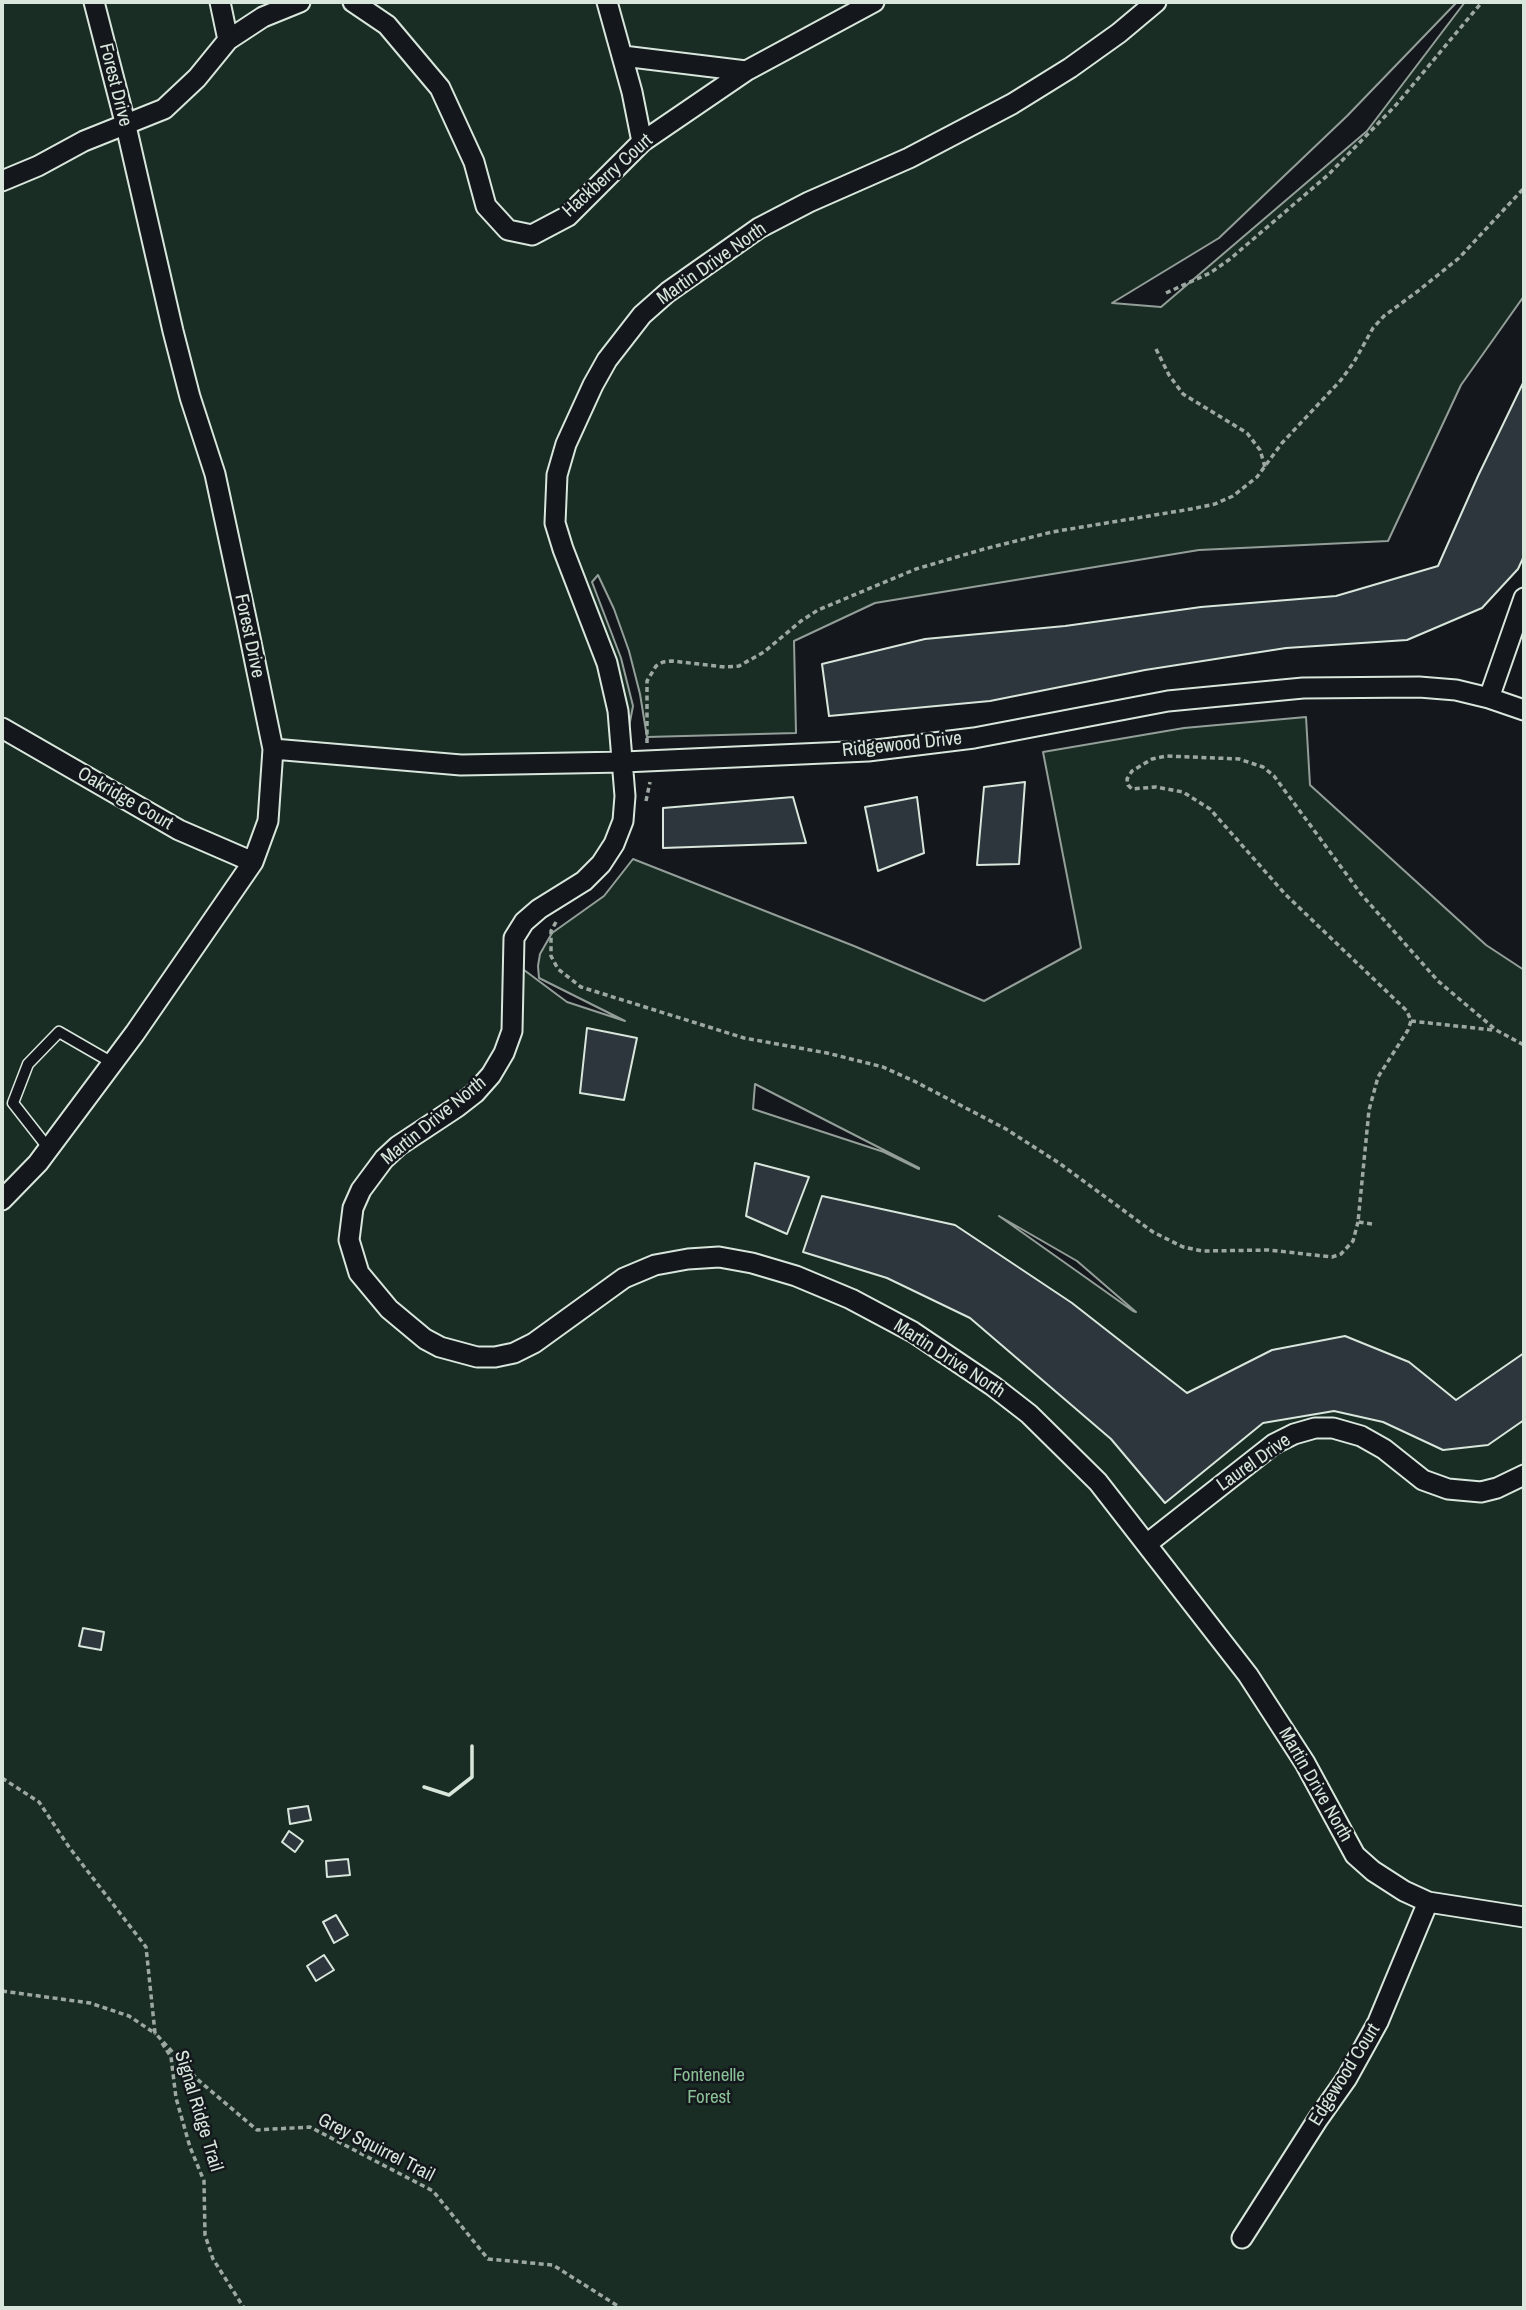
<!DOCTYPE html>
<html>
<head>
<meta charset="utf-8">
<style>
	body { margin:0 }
	#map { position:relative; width:1526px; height:2310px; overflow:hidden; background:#14181c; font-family:"Archivo Narrow",sans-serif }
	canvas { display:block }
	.frame { position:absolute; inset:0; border:4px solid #d8e6dc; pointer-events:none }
</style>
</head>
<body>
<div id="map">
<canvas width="1526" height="2310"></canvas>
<div class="frame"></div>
</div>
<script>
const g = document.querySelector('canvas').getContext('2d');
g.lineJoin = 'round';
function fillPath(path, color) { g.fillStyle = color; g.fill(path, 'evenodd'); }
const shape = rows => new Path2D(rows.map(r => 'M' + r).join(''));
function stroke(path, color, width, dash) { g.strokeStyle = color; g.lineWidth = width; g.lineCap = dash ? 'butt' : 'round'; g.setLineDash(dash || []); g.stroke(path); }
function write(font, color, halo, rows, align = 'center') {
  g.font = font + ' "Archivo Narrow",sans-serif'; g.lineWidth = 5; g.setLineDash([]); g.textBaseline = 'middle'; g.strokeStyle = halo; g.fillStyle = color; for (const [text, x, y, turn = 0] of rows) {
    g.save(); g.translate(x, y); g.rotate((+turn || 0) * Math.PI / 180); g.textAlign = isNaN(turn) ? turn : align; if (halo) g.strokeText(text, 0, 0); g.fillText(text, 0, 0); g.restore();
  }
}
const green = shape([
	[2,2,1457,2,1347,116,1219,238,1112,303,1161,307,1367,131,1465,2,1524,2,1524,296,1461,385,1388,541,1199,550,875,603,794,641,796,733,647,737,640,694,629,651,614,609,598,575,592,582,621,658,633,706,628,732,633,802,631,827,622,850,609,870,592,887,546,914,532,928,522,944,520,967,567,1002,625,1021,539,978,538,966,540,954,552,933,604,896,633,859,854,946,984,1001,1081,948,1043,752,1184,728,1306,717,1310,785,1486,945,1524,970,1524,2308,2,2308,2,2],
	[755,1084,919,1168,919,1169,884,1152,753,1109,755,1084],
	[999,1216,1077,1261,1136,1312,1133,1311,999,1216]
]);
fillPath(green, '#1a2d24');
stroke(green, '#939e99', 2);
const building = shape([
	[1524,381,1524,556,1518,569,1482,608,1407,640,1286,648,1145,670,990,701,829,716,822,664,925,639,1065,626,1201,607,1336,596,1438,566,1478,476,1524,381],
	[1025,782,1019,864,977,865,984,787,1025,782],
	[793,797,806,843,663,848,663,808,793,797],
	[917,797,924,853,878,871,865,807,917,797],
	[587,1028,637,1038,624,1100,580,1093,587,1028],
	[755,1163,809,1177,787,1234,746,1216,755,1163],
	[822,1196,955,1225,1072,1303,1187,1393,1272,1350,1345,1336,1409,1362,1456,1400,1524,1353,1524,1420,1488,1445,1443,1450,1383,1422,1334,1411,1263,1423,1165,1503,1111,1439,970,1318,887,1278,803,1252,822,1196],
	[83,1628,104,1632,101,1650,79,1646,83,1628],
	[308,1806,311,1820,290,1824,288,1809,308,1806],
	[289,1831,303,1841,295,1852,282,1842,289,1831],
	[348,1859,350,1875,327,1877,326,1861,348,1859],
	[336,1915,348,1935,334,1943,323,1922,336,1915],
	[324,1955,334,1970,316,1981,307,1966,324,1955]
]);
fillPath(building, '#2c363c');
stroke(building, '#d8e6dc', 2);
const service = shape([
	[49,1149,13,1103,28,1064,59,1032,111,1062]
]);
const minor = shape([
	[353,2,387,25,440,88,474,162,486,206,508,230,532,235,568,216,642,142,746,71,874,2],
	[607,2,632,92,642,142],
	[1156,2,1119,33,1070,68,1012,104,909,158,809,202,759,228,668,292,642,315,607,360,593,385,566,444,557,475,555,523,563,549,607,663,618,711,625,796,623,821,614,844,601,864,584,881,539,909,524,922,514,938,512,1031,504,1053,491,1075,475,1093,457,1107,398,1146,384,1159,361,1190,353,1208,349,1240,359,1273,389,1309,425,1339,440,1347,477,1357,495,1357,514,1353,534,1343,624,1278,655,1265,688,1259,719,1257,752,1263,796,1276,851,1299,913,1332,993,1386,1029,1414,1098,1482,1248,1675,1305,1763,1355,1855,1373,1871,1404,1891,1428,1902,1524,1917],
	[228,40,263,17,300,2],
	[623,56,746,71],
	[2,181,38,166,84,141,164,109,197,78,228,40,220,2],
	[1489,698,1524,598],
	[2,728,179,830,253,862],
	[273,749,461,765,624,762,868,751,974,738,1168,701,1303,688,1419,687,1456,690,1489,698,1524,710],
	[2,1200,38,1163,135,1033,253,862,268,821,273,749,247,623,215,474,190,397,173,331,126,126,94,2],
	[1148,1543,1274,1444,1294,1434,1315,1428,1333,1428,1361,1436,1384,1449,1423,1480,1448,1489,1481,1492,1497,1488,1524,1475],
	[1242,2238,1318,2119,1347,2078,1378,2022,1428,1902]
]);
stroke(service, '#d8e6dc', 13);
stroke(minor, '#d8e6dc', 23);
stroke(shape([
	[1166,293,1210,273,1230,259,1328,175,1396,105,1482,2],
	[1156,349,1169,375,1183,394,1247,433,1260,450,1265,467],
	[647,743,647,681,656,666,663,662,672,661,725,667,739,666,764,652,801,621,818,610,916,569,984,549,1052,532,1191,509,1215,504,1233,496,1257,477,1282,443,1341,380,1354,362,1373,328,1384,316,1418,291,1459,258,1524,188],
	[646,801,650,782],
	[556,922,551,931,551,956,558,969,581,987,744,1038,827,1053,883,1067,914,1081,1006,1129,1059,1163,1153,1232,1183,1247,1202,1251,1269,1250,1332,1257,1341,1254,1353,1241,1358,1222],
	[1411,1021,1493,1030],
	[1372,1224,1358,1222,1369,1110,1378,1077,1408,1030,1411,1021,1407,1011,1285,894,1210,809,1183,792,1156,787,1132,789,1128,785,1127,779,1132,771,1152,759,1166,756,1239,759,1263,767,1274,776,1361,894,1438,981,1496,1030,1524,1045],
	[2,1778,39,1802,69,1847,146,1947,155,2033,197,2079,257,2130,310,2127,433,2191,488,2259,553,2265,621,2308],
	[2,1991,90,2003,129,2016,156,2034],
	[162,2043,171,2057,176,2098,190,2147,204,2181,205,2235,213,2259,244,2308]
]), '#9da8a2', 3.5, [5, 3.5]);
stroke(service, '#14181c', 10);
stroke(minor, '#14181c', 19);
stroke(shape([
	[424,1787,449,1795,472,1777,472,1746]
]), '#d8e6dc', 3.5);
write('19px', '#d8e6dc', '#14181c', [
	["Forest Drive",115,85,76],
	["Hackberry Court",608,176,-42],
	["Martin Drive North",712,264,-35],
	["Forest Drive",249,636,78],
	["Ridgewood Drive",902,745,-6],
	["Oakridge Court",125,799,30],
	["Martin Drive North",434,1121,-39],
	["Martin Drive North",949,1359,33],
	["Laurel Drive",1254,1463,-35],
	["Martin Drive North",1315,1785,60],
	["Edgewood Court",1345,2075,-58],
	["Signal Ridge Trail",198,2111,73],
	["Grey Squirrel Trail",376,2148,27]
]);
write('19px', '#8ac095', '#14181c', [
	["Fontenelle",709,2076],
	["Forest",709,2098]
]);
</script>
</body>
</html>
